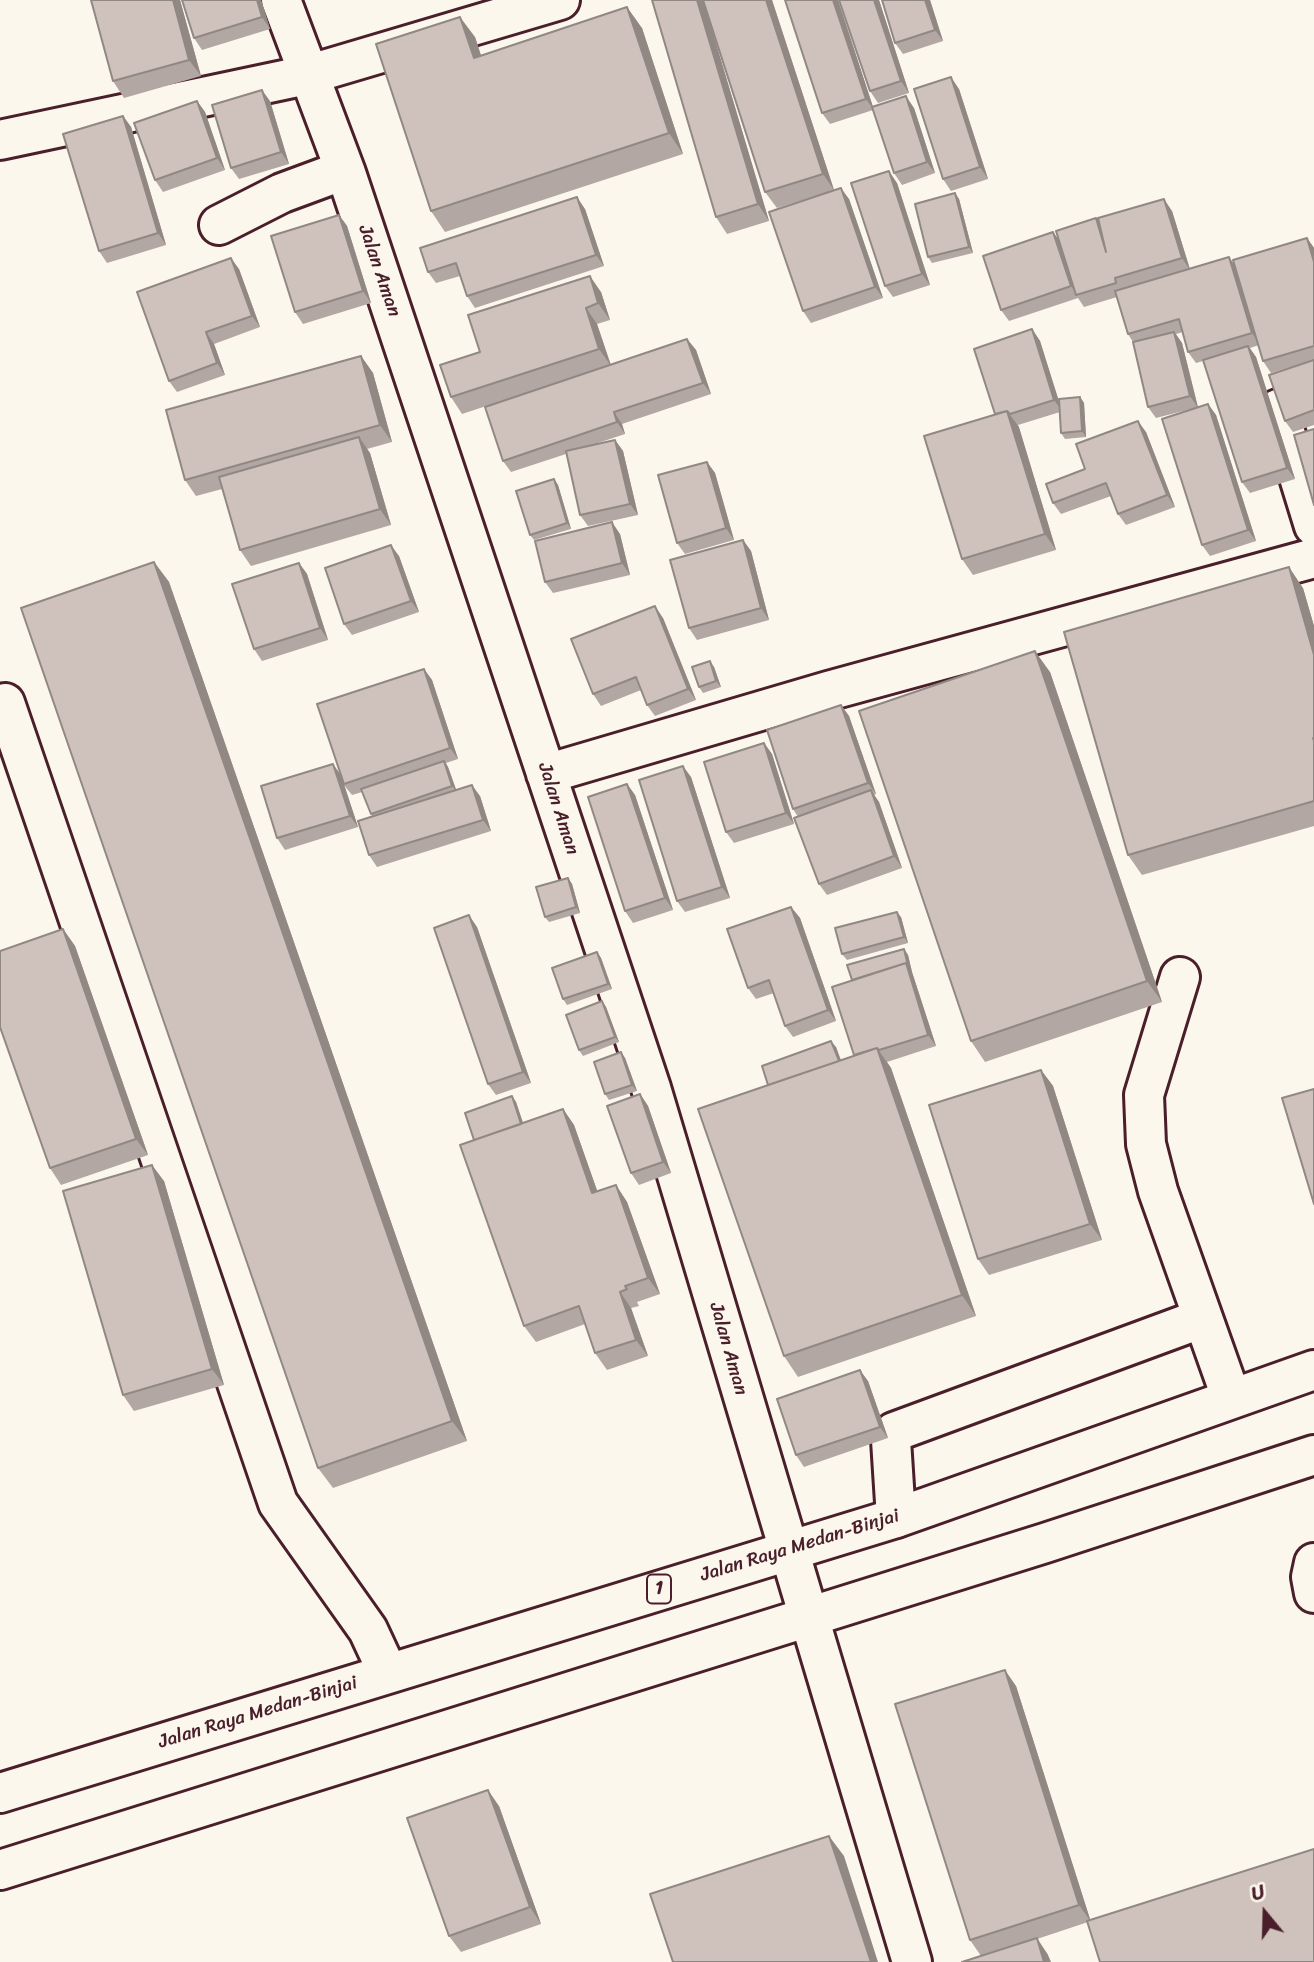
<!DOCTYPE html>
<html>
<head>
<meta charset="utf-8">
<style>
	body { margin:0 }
	#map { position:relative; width:1314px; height:1962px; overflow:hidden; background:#fbf7ec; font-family:Sriracha,sans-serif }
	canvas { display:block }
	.north { position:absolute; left:1230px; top:1878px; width:70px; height:70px; -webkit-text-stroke:5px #fbf7ec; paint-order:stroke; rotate:341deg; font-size:19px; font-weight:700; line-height:28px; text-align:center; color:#4a1f2b }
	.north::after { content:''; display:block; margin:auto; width:24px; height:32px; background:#4a1f2b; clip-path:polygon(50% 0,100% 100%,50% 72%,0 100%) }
</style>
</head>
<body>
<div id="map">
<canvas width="1314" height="1962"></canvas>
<div class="north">U</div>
</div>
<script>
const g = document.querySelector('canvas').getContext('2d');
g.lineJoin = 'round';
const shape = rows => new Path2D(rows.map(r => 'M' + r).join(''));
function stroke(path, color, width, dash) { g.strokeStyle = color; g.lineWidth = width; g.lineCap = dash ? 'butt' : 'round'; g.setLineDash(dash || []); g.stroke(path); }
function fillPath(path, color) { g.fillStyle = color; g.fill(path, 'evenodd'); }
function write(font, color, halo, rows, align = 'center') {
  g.font = font + ' Sriracha,sans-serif'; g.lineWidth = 7; g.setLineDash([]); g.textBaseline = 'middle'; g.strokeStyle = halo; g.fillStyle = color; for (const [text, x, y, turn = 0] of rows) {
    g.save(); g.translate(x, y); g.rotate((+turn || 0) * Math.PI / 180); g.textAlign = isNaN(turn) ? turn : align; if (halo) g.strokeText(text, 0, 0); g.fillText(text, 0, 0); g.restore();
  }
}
const minor = shape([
	[281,0,346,173,651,1088,912,1962],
	[0,140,307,75,560,0],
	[219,225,282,193,328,176,346,173],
	[1278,409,1314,526],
	[5,703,278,1503,368,1630,388,1673],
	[546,774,828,691,1314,558],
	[1180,977,1144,1095,1146,1144,1158,1191,1231,1397],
	[896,1518,891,1440,894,1432,1203,1318],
	[1314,1563,1311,1577,1314,1593]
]);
const highway = shape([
	[0,1793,896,1518,1314,1370],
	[0,1870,1045,1543,1314,1455]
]);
stroke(minor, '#4a1f2b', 44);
stroke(highway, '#4a1f2b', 44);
stroke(minor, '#fbf7ec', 38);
stroke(highway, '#fbf7ec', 38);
fillPath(shape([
	[91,0,180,0,201,76,124,98,113,81],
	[261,0,270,29,202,50,194,38],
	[652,0,772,0,834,190,849,199,883,298,811,323,803,311,822,194,777,208,765,192,713,33,769,221,727,234,716,217],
	[838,0,873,107,914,108,935,173,902,185,894,173,873,110,830,124,822,113],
	[879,0,909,93,878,103,870,91],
	[930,0,943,41,903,54,895,43],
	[642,28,683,154,445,232,431,211,475,37,481,55],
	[959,89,988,179,951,191,943,179],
	[197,101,205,112,225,170,163,192,155,180],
	[270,101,289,164,239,179,231,168],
	[123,116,131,127,166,245,107,263,99,251],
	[897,183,930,285,893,297,885,286],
	[955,193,959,199,973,253,932,263,928,257],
	[585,209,604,266,475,308,467,296,460,276,436,283,428,272],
	[1172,211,1190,269,1229,257,1235,266,1307,238,1314,248,1314,360,1271,373,1263,361,1259,345,1250,348,1256,357,1295,479,1250,493,1242,482,1203,361,1196,363,1188,352,1183,332,1176,334,1182,343,1198,407,1208,404,1216,415,1256,541,1210,556,1202,545,1191,409,1156,418,1148,407,1133,342,1128,334,1117,297,1084,307,1078,298,1009,321,1001,310,1053,232,1059,240,1096,218,1099,223],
	[339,215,347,226,371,303,303,324,295,312],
	[239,269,260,327,214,344,225,375,177,392,169,381],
	[601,292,610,320,597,324,611,365,687,339,696,350,711,394,622,424,625,434,595,444,615,440,623,451,638,515,588,526,580,515,566,454,511,472,503,461,541,388,462,414,451,397,480,352],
	[1032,329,1040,341,1059,402,1080,397,1084,403,1086,437,1065,439,1061,433,1060,412,1018,425,1056,550,973,575,962,559,995,414],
	[361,356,373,373,392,442,367,449,370,453,391,525,251,566,240,550,222,489,196,496,185,480],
	[1314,360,1314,425,1293,432,1285,421],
	[1146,432,1175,507,1126,525,1118,514,1111,496,1061,514,1053,503,1085,469],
	[707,462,715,473,734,540,685,554,677,543],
	[554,479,558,485,571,529,534,540,530,535],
	[620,534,630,575,553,593,545,582],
	[743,540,751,551,769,620,697,640,689,628],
	[399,556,419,612,352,635,344,624],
	[154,562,169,582,467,1441,333,1488,318,1468],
	[299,563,307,574,328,640,262,661,254,649],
	[1303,588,1314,626,1314,826,1142,875,1128,855],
	[663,618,696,700,655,716,647,705,641,690,601,706,593,694],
	[714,667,721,687,703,693,699,687],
	[424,669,432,680,458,759,446,763,448,767,456,790,480,796,491,831,377,867,369,855,372,816,362,792,352,795,344,785,358,827,285,850,277,838,340,773],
	[1050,672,1162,1002,985,1062,971,1041],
	[841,705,849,716,876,794,874,795,879,802,902,868,827,895,819,884,798,817,793,809],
	[764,743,772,754,794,824,734,843,726,832],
	[691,777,730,898,685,912,677,901],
	[627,784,635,795,673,910,633,923,625,911],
	[568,878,572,884,580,913,549,922,545,917],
	[791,907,800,918,836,1021,793,1037,785,1026,774,993,756,999,748,988],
	[901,917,908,943,847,960,842,954],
	[477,927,531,1083,496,1095,488,1084],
	[63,929,75,946,148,1155,61,1185,50,1168],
	[904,949,908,955,912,972,936,1046,887,1062,891,1068,976,1316,798,1377,784,1356,768,1085,836,1047,841,1060,854,1055,852,980],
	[597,952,601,958,612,989,567,1005,563,999],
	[602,1001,606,1007,619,1042,583,1056,579,1050],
	[621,1052,625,1058,637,1091,609,1100,605,1094],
	[1041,1070,1053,1086,1102,1240,989,1275,978,1259],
	[640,1094,648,1106,671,1173,639,1185,631,1173],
	[512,1096,516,1102,523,1123,563,1109,574,1125,597,1191,616,1185,627,1202,660,1294,637,1302,639,1306,631,1308,648,1356,607,1370,595,1353,585,1324,536,1342,524,1326,474,1140],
	[164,1181,224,1385,134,1411,123,1395],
	[868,1381,888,1438,804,1467,796,1455],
	[1016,1686,1090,1920,1088,1922,1037,1939,1048,1955,981,1956,970,1940],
	[499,1806,541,1924,461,1952,449,1936]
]), '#b2a7a2');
fillPath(shape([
	[173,0,180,0,201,76,189,60],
	[257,0,261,0,270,29,262,17],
	[697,0,703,0,769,221,758,204],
	[766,0,772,0,834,190,823,174],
	[833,0,838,0,874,110,866,99],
	[874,0,879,0,909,93,901,81],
	[925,0,930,0,943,41,935,30],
	[627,7,642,28,683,154,669,133],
	[460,17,475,37,488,78,474,58],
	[951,77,959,89,988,179,980,167],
	[262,90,270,101,289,164,281,152],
	[906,96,914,108,935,173,927,162],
	[197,101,205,112,225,170,217,158],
	[123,116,131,127,166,245,158,233],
	[889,171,897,183,930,285,922,274],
	[841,188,849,199,883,298,875,287],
	[955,193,959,199,973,253,969,247],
	[577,197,585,209,604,266,596,255],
	[1164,199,1172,211,1190,270,1182,258],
	[339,215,347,226,371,303,363,291],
	[1053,232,1061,243,1078,295,1071,286],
	[1307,238,1314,248,1314,262],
	[1229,257,1237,269,1260,345,1252,333],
	[231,258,239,269,260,327,252,316],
	[590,276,601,292,610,320,598,303],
	[586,308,597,324,611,366,599,349],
	[1032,329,1040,341,1062,411,1054,400],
	[206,332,214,344,225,375,217,363],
	[1174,332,1182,343,1198,408,1190,396],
	[687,339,696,350,711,394,703,383],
	[1248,346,1256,357,1295,479,1287,468],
	[361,356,373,373,392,442,380,425],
	[1080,397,1084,403,1086,437,1082,431],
	[1208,404,1216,415,1256,541,1248,530],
	[1007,411,1019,427,1056,550,1045,534],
	[614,412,622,424,625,434,617,422],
	[1138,421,1146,432,1175,507,1167,495],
	[359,437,370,453,391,525,380,509],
	[615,440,623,451,638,515,630,504],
	[707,462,715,473,734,540,726,528],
	[554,479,558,485,571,529,567,523],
	[612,522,620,534,630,575,622,563],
	[743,540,751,551,769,620,761,608],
	[391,545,399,556,419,612,411,601],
	[154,562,169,582,467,1441,452,1421],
	[299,563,307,574,328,640,320,628],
	[1289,567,1303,588,1314,626,1314,655],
	[655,606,663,618,696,700,688,689],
	[1035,651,1050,672,1162,1002,1147,981],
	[710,661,714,667,721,687,716,681],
	[424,669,432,680,458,759,450,748],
	[841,705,849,716,876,794,868,783],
	[764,743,772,754,794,824,786,813],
	[444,761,448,767,457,792,452,786],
	[333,764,341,775,358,827,350,816],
	[683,766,691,777,730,898,722,887],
	[627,784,635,795,673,910,665,898],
	[472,785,480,796,491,831,483,820],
	[871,790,879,802,902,868,894,856],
	[568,878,572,884,580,913,576,907],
	[791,907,800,918,836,1021,828,1010],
	[897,912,901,917,908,943,904,937],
	[469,915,477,927,531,1083,523,1072],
	[63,929,75,946,148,1155,136,1139],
	[904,949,908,955,912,972,936,1046,928,1035,906,963],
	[597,952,601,958,612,989,608,984],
	[602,1001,606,1007,619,1042,615,1037],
	[831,1041,836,1047,846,1076,842,1070],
	[877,1048,891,1068,976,1316,962,1295],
	[621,1052,625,1058,637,1091,632,1085],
	[1041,1070,1053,1086,1102,1240,1090,1224],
	[640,1094,648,1106,671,1173,663,1162],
	[512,1096,516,1102,527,1135,523,1129],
	[563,1109,574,1125,604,1210,592,1193],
	[152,1165,164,1181,224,1385,212,1369],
	[616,1185,627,1202,660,1294,648,1278],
	[620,1292,631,1308,648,1356,636,1340],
	[860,1370,868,1381,888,1438,880,1427],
	[1005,1670,1016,1686,1091,1922,1079,1905],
	[488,1790,499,1806,541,1924,530,1907],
	[829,1836,844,1856,878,1962,871,1962],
	[1037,1938,1048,1955,1051,1962,1044,1962]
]), '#918884');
const building = shape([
	[91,0,173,0,189,60,113,81,91,0],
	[182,0,257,0,262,17,194,38,182,0],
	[652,0,697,0,758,204,716,217,652,0],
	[703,0,766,0,823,174,765,192,703,0],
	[785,0,833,0,866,99,822,113,785,0],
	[839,0,874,0,901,81,870,91,839,0],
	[882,0,925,0,935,30,895,43,882,0],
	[627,7,669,133,431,211,376,44,460,17,474,58,627,7],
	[951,77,980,167,943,179,914,89,951,77],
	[262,90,281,152,231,168,212,105,262,90],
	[906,96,927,162,894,173,872,107,906,96],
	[197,101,217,158,155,180,134,123,197,101],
	[123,116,158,233,99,251,63,134,123,116],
	[889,171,922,274,885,286,851,183,889,171],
	[841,188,875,287,803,311,769,212,841,188],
	[955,193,969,247,928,257,915,204,955,193],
	[577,197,596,255,467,296,456,263,428,272,420,248,577,197],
	[1164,199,1182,258,1115,278,1116,283,1076,295,1056,231,1096,218,1106,252,1098,218,1164,199],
	[339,215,363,291,295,312,271,236,339,215],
	[1053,232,1071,286,1001,310,983,256,1053,232],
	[1307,238,1314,262,1314,346,1263,361,1233,260,1307,238],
	[1229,257,1252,333,1188,352,1179,319,1128,334,1115,291,1229,257],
	[231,258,252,316,206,332,217,363,169,381,137,292,231,258],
	[590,276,598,303,586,308,599,349,451,397,440,365,480,352,468,315,590,276],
	[1032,329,1054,400,1010,414,1007,411,995,414,974,349,1032,329],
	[1174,332,1190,396,1148,407,1133,342,1174,332],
	[687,339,703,383,614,412,617,422,503,461,485,407,687,339],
	[1248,346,1287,468,1242,482,1203,360,1248,346],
	[361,356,380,425,185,480,166,410,361,356],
	[1314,360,1314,410,1285,421,1269,375,1314,360],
	[1080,397,1082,431,1061,433,1059,399,1080,397],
	[1208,404,1248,530,1202,545,1162,419,1208,404],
	[1007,411,1045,534,962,559,924,436,1007,411],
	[1138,421,1167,495,1118,514,1106,483,1053,503,1046,484,1085,469,1076,444,1138,421],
	[1314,429,1314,505,1294,435,1314,429],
	[359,437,380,509,240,550,219,477,359,437],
	[615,440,630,504,580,515,566,451,615,440],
	[707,462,726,528,677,543,658,475,707,462],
	[554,479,567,523,530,535,516,491,554,479],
	[612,522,622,563,545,582,535,541,612,522],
	[743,540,761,608,689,628,670,560,743,540],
	[391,545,411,601,344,624,325,568,391,545],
	[154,562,452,1421,318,1468,21,608,154,562],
	[299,563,320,628,254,649,232,584,299,563],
	[1289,567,1314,655,1314,738,1313,738,1314,741,1314,801,1128,855,1064,632,1289,567],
	[655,606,688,689,647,705,636,677,593,694,571,639,655,606],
	[1035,651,1147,981,971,1041,859,711,1035,651],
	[710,661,716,681,699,687,692,667,710,661],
	[424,669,450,748,344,784,317,704,424,669],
	[841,705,868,783,793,809,767,730,841,705],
	[764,743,786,813,726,832,704,762,764,743],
	[444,761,452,786,371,814,361,789,444,761],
	[333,764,350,816,277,838,261,786,333,764],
	[683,766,722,887,677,901,639,780,683,766],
	[627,784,665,898,625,911,588,797,627,784],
	[472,785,483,820,369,855,358,821,472,785],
	[871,790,894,856,819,884,794,818,871,790],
	[568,878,576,907,545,917,536,887,568,878],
	[791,907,828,1010,785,1026,769,980,748,988,727,929,791,907],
	[897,912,904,937,842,954,835,928,897,912],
	[469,915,523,1072,488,1084,434,928,469,915],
	[63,929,136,1139,50,1168,0,1027,0,951,63,929],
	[904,949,908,966,906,963,852,980,847,965,904,949],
	[597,952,608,984,563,999,552,968,597,952],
	[906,963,928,1035,879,1050,877,1048,854,1055,832,987,906,963],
	[602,1001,615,1037,579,1050,566,1015,602,1001],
	[831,1041,839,1061,768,1085,762,1066,831,1041],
	[877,1048,962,1295,784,1356,698,1109,877,1048],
	[621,1052,632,1085,605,1094,594,1062,621,1052],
	[1041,1070,1090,1224,978,1259,929,1105,1041,1070],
	[1314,1089,1314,1204,1282,1098,1314,1089],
	[640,1094,663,1162,631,1173,607,1106,640,1094],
	[512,1096,521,1124,474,1140,465,1113,512,1096],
	[563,1109,592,1193,616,1185,648,1278,625,1286,627,1289,620,1292,636,1340,595,1353,579,1306,524,1326,460,1145,563,1109],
	[152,1165,212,1369,123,1395,63,1191,152,1165],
	[860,1370,880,1427,796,1455,777,1399,860,1370],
	[1005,1670,1079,1905,970,1940,895,1704,1005,1670],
	[488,1790,530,1907,449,1936,407,1818,488,1790],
	[829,1836,871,1962,673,1962,650,1894,829,1836],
	[1314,1849,1314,1962,1100,1962,1087,1921,1314,1849],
	[1037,1938,1044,1962,962,1962,1037,1938]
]);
fillPath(building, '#cfc2bc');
stroke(building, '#918884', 2);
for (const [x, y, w] of [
	[659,1589,24]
]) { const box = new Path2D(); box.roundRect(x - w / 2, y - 14.5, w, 29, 5); g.fillStyle = '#fbf7ec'; g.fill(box); stroke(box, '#4a1f2b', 2); }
write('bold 18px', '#4a1f2b', null, [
	["1",659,1589]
]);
write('19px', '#4a1f2b', '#fbf7ec', [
	["Jalan Aman",379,271,71],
	["Jalan Aman",558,809,72],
	["Jalan Aman",728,1349,74],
	["Jalan Raya Medan-Binjai",800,1546,-17],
	["Jalan Raya Medan-Binjai",258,1713,-17]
]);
</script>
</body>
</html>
